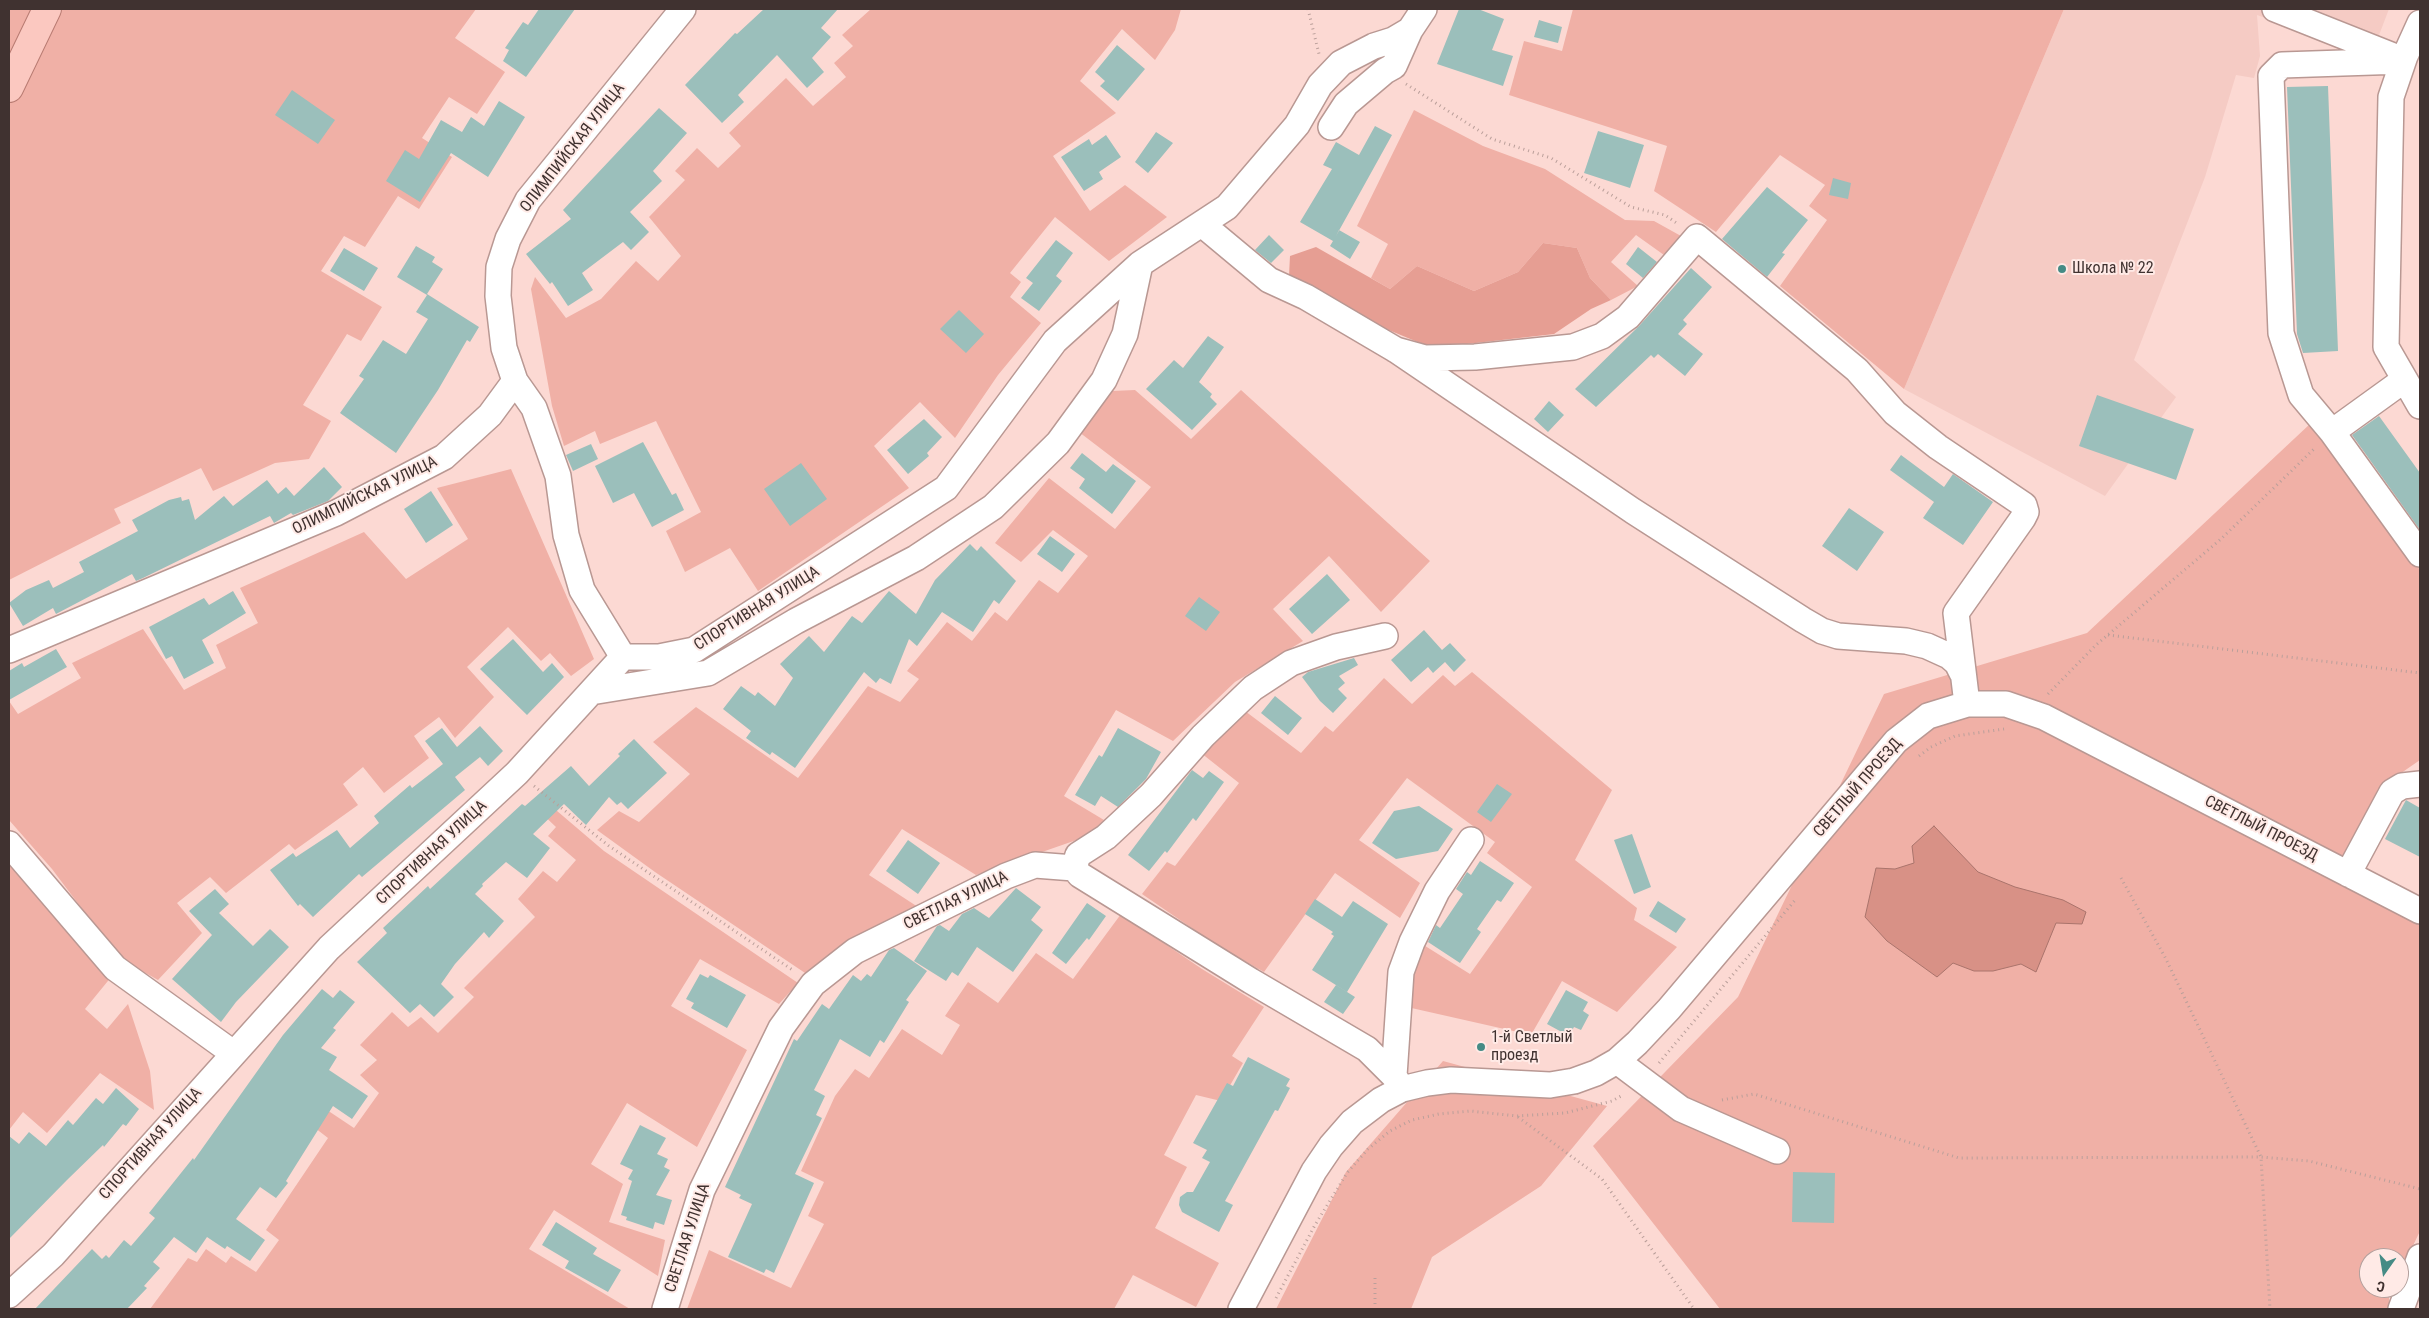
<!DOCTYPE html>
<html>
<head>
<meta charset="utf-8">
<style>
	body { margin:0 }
	#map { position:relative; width:2429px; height:1318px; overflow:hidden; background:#fcd9d3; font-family:"Roboto Condensed",sans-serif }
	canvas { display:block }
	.frame { position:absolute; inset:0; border:10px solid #403230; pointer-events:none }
	.north { position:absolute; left:2359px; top:1248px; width:50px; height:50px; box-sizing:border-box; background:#ffeae6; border:1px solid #b3a09d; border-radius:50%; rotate:193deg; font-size:14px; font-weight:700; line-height:20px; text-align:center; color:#403230 }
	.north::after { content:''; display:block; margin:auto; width:18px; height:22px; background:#458b85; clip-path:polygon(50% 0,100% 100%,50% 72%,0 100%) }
</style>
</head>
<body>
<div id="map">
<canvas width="2429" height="1318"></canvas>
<div class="frame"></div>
<div class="north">С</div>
</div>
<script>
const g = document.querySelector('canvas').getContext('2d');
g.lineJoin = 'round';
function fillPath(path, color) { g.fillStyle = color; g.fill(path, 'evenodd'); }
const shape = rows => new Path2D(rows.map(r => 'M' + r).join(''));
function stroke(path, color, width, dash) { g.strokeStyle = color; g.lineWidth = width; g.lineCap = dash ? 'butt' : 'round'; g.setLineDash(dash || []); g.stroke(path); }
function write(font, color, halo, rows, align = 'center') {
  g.font = font + ' "Roboto Condensed",sans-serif'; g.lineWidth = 4; g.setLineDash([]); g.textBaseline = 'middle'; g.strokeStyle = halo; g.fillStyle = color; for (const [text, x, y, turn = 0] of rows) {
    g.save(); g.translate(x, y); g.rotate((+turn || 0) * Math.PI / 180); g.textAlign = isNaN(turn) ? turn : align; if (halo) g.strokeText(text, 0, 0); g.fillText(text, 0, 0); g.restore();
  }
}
fillPath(shape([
	[2064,9,2389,9,2371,56,2257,15,2260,56,2254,78,2236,75,2205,177,2134,360,2176,397,2105,496,1904,389]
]), '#f5cbc4');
fillPath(shape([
	[9,9,476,9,455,38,505,72,477,114,449,97,422,138,452,157,419,209,398,196,365,247,344,236,321,271,382,307,361,341,347,334,303,405,331,421,309,459,275,463,213,491,201,468,114,509,121,523,9,580],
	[871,9,1181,9,1175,30,1155,60,1122,29,1080,81,1116,113,1053,156,1090,211,1125,185,1167,217,1109,261,1055,217,1010,273,1021,282,1010,297,1041,323,998,375,955,438,920,402,874,446,909,488,758,591,730,548,685,572,666,531,701,512,656,421,600,444,595,431,564,446,552,406,531,289,535,277,566,318,601,299,636,261,658,281,681,256,649,217,685,180,675,171,697,148,718,168,741,146,729,133,786,78,813,106,846,77,834,63,853,46,842,35],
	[1573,9,2064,9,1904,389,1780,286,1827,220,1809,206,1825,185,1780,155,1716,232,1654,191,1667,146,1509,95,1524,41,1562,51],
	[1414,110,1483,146,1545,169,1625,220,1654,221,1681,236,1664,255,1636,235,1611,262,1638,286,1611,300,1590,278,1577,248,1543,243,1518,272,1474,291,1417,266,1390,289,1371,278,1388,244,1357,226],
	[1135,390,1191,439,1241,390,1430,561,1381,612,1329,556,1273,609,1303,641,1235,682,1173,741,1116,710,1064,796,1104,820,1088,836,976,875,902,829,869,875,921,909,811,977,655,872,597,830,619,811,639,822,690,774,653,742,696,707,798,778,868,686,900,702,919,679,907,671,947,622,972,641,995,612,1007,621,1039,580,1058,593,1088,556,1053,530,1021,562,995,543,1049,478,1115,529,1151,487,1079,432,1112,391],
	[2311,423,2420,570,2420,760,2378,789,2337,876,2420,920,2420,1231,2399,1275,2399,1258,2369,1258,2369,1288,2393,1288,2389,1297,2389,1309,1720,1309,1593,1146,1738,997,1884,694,2087,633],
	[511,469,594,659,571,676,550,653,541,661,508,627,467,667,494,697,455,738,439,717,414,736,429,758,384,793,363,767,343,784,358,805,295,850,289,844,226,893,210,877,177,903,202,933,158,980,119,958,52,869,9,820,9,701,18,714,81,678,72,663,143,629,184,690,226,668,216,645,258,623,240,588,364,532,406,579,468,539,437,488],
	[1472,672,1612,790,1575,860,1637,908,1634,920,1677,947,1617,1012,1562,981,1531,1035,1407,1007,1407,974,1422,944,1470,974,1532,887,1487,853,1495,842,1407,778,1359,840,1420,883,1400,918,1335,873,1264,972,1215,944,1142,894,1167,862,1175,866,1239,783,1201,753,1241,708,1301,753,1325,726,1333,732,1384,678,1412,704,1443,675,1455,686],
	[543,799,604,851,798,983,779,1004,700,959,671,1006,747,1050,697,1147,627,1103,591,1164,623,1184,609,1222,665,1240,658,1276,554,1210,529,1249,630,1309,150,1309,188,1258,197,1262,206,1249,226,1263,231,1256,256,1272,279,1240,266,1230,328,1138,306,1121,318,1104,354,1128,379,1093,360,1075,377,1060,360,1045,392,1012,408,1027,421,1017,438,1033,474,997,464,988,535,917,518,899,543,871,557,882,576,860,548,836,556,827,535,807],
	[9,858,112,976,85,1009,107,1029,128,1004,150,1071,154,1110,100,1073,47,1133,23,1112,9,1130],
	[1121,914,1202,969,1264,1007,1232,1056,1243,1063,1221,1101,1196,1095,1164,1155,1187,1167,1155,1228,1219,1263,1196,1307,1133,1275,1114,1309,687,1309,709,1250,791,1288,824,1224,808,1216,824,1182,801,1171,835,1096,855,1069,869,1078,902,1029,942,1055,960,1025,945,1016,968,982,998,1003,1036,953,1073,979],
	[1443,1061,1607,1106,1541,1186,1432,1257,1411,1309,1276,1309,1346,1172]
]), '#f0b0a6');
fillPath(shape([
	[1543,243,1577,248,1590,278,1611,300,1591,309,1554,334,1432,348,1367,321,1289,276,1290,256,1316,247,1390,289,1417,266,1474,291,1518,272]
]), '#e69e93');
const water = shape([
	[1934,826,1978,872,2015,887,2063,900,2086,912,2082,924,2056,923,2036,972,2021,964,1993,971,1974,971,1953,963,1937,977,1887,941,1865,917,1876,868,1895,869,1914,863,1912,846,1934,826]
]);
fillPath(water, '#d89186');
stroke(water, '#aa746c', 1);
fillPath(shape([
	[539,9,575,9,526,77,503,61,509,50,505,48,523,22,528,25],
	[764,9,838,9,821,28,831,37,812,58,824,72,807,88,777,55,738,95,744,102,722,123,685,85,735,33,737,34],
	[1459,9,1478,9,1504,19,1492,50,1513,56,1503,86,1437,64],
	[1539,20,1562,27,1558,43,1534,37],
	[1117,45,1145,69,1118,101,1100,86,1105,81,1095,72],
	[2328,86,2338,351,2303,353,2297,334,2287,87],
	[292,90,335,120,318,144,275,115],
	[499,101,525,117,488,177,451,153,420,202,386,181,405,150,419,159,441,120,462,132,471,117,484,126],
	[659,108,687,133,653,171,662,181,630,212,649,232,631,250,623,242,582,273,593,290,568,306,552,282,550,284,526,254,571,219,563,210],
	[1375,126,1392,135,1336,236,1339,230,1360,242,1350,259,1330,246,1333,241,1300,222,1332,169,1323,165,1336,142,1359,155],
	[1598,131,1644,145,1630,188,1584,173],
	[1156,132,1173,143,1148,173,1135,162],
	[1106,135,1121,157,1099,172,1103,179,1084,191,1061,157,1089,139,1092,145],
	[1833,178,1851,183,1848,199,1829,195],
	[1767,187,1808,220,1782,253,1785,254,1767,277,1722,239],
	[1269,235,1284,250,1271,263,1255,250],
	[1056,240,1073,253,1056,276,1062,281,1039,311,1021,298,1033,283,1026,278],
	[416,246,435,257,432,262,443,269,427,294,479,327,470,342,467,340,438,390,396,453,340,413,364,379,359,376,383,340,406,354,428,319,416,312,427,295,397,277],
	[1638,247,1657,262,1643,278,1626,264],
	[344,248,378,268,364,291,330,271],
	[1691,268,1712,287,1683,320,1687,324,1678,334,1703,354,1685,376,1658,354,1654,358,1651,355,1596,407,1575,389,1639,326],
	[959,310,984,334,966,353,940,329],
	[1208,336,1224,347,1199,382,1212,394,1210,397,1217,404,1192,430,1146,389,1174,360,1183,368],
	[2097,395,2194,429,2176,480,2079,446],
	[1549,401,1564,415,1548,432,1534,419],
	[2379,416,2420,473,2420,530,2352,435],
	[924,419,942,437,927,453,929,456,908,474,887,450],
	[643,442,672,495,676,493,684,510,652,527,634,493,613,503,595,466],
	[591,444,598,459,573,471,566,455],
	[1082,453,1106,472,1113,464,1136,481,1112,514,1079,488,1085,479,1070,468],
	[1901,455,1944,487,1953,474,1993,502,1963,545,1923,518,1934,502,1890,470],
	[801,463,827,499,790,526,764,489],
	[324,467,342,487,328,501,293,515,291,513,274,523,270,516,143,578,136,581,132,574,56,614,53,608,23,626,9,603,26,590,49,580,53,588,84,572,79,562,138,531,132,520,169,500,181,497,182,501,189,499,195,520,224,496,233,506,267,480,278,494,286,487,294,496],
	[431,491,453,525,426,543,404,509],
	[1849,508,1884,532,1857,571,1822,546],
	[1050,536,1075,554,1062,572,1037,554],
	[970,544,977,551,981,546,1016,581,999,604,994,600,973,632,942,612,917,646,909,639,891,684,880,678,876,683,864,672,795,768,772,752,770,755,746,738,751,731,723,709,741,686,755,696,758,692,775,706,793,678,780,664,809,636,824,652,852,616,862,623,889,591,916,614,935,580],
	[1327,574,1350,600,1312,634,1289,609],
	[233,591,246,613,202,640,214,663,184,679,172,656,166,659,149,627,204,598,209,605],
	[1199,597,1220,612,1206,631,1185,616],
	[1424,630,1442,650,1450,643,1466,660,1454,672,1445,662,1433,673,1428,667,1411,682,1391,660],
	[513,639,543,672,552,663,564,677,527,715,480,669],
	[56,649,67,667,9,700,9,671,22,663,24,667],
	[1354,658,1358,665,1339,676,1345,683,1338,689,1347,698,1333,713,1320,701,1302,677,1308,672],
	[1275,696,1302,718,1288,735,1261,713],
	[480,726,503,751,488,766,480,757,455,777,465,790,362,877,359,874,313,917,300,904,298,906,270,870,293,853,296,857,337,830,350,848,379,823,374,816,410,785,412,788,443,764,425,741,442,728,457,747],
	[1118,728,1161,752,1146,779,1118,807,1101,796,1095,806,1075,795,1099,755,1102,757],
	[634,739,667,773,628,809,621,802,617,805,609,797,586,825,564,804,533,834,550,848,527,878,506,862,482,884,483,886,475,894,504,921,489,938,484,932,455,964,441,984,454,997,434,1017,420,1004,410,1013,357,962,387,933,383,928,428,886,430,889,522,804,525,806,571,766,589,786,620,756,618,754],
	[1192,770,1203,778,1209,771,1224,782,1196,821,1193,818,1167,853,1165,851,1149,871,1128,855],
	[1497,784,1512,794,1491,822,1477,812],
	[2406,800,2420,808,2420,857,2385,839],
	[1419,806,1453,829,1438,851,1396,859,1372,843,1394,811],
	[1632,834,1651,887,1634,894,1614,840],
	[908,840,940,863,918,894,886,871],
	[1480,861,1514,883,1501,902,1497,900,1477,929,1481,932,1460,963,1428,942,1436,925,1440,928,1463,894,1456,889,1467,872,1471,875],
	[1016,888,1041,907,1031,920,1043,930,1013,972,977,947,958,976,952,972,946,981,914,961,937,926,940,925,949,931,962,914,974,908,989,918],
	[215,889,229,904,219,913,253,946,270,929,289,947,236,1002,221,1022,172,979,212,935,189,911],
	[1315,899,1342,917,1353,901,1388,924,1347,992,1312,970,1334,936,1331,934,1333,932,1305,914],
	[1658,901,1686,919,1676,933,1649,916],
	[1087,903,1106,916,1089,940,1087,938,1066,964,1052,953],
	[894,948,927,971,906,1000,909,1002,884,1043,880,1040,870,1057,840,1039,814,1090,825,1096,816,1115,822,1118,795,1174,814,1183,774,1273,766,1269,764,1273,728,1257,752,1204,739,1198,741,1195,725,1187,794,1039,797,1041,822,1004,829,1009,853,975,861,981,867,974,871,977,889,950],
	[700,974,708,978,710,975,746,995,727,1028,691,1008,694,1003,686,999],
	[1336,985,1355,997,1343,1014,1324,1002],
	[322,989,333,998,340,990,355,1002,333,1028,336,1030,321,1048,337,1057,329,1070,368,1096,352,1119,333,1106,286,1181,288,1183,276,1198,260,1187,236,1219,265,1240,250,1261,227,1246,225,1249,207,1237,196,1253,174,1237,153,1262,160,1268,144,1286,147,1288,127,1309,35,1309,92,1249,102,1259,106,1255,109,1258,124,1240,131,1246,155,1218,149,1213,193,1158,194,1160,283,1035],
	[1566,990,1588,1002,1583,1011,1589,1015,1581,1030,1574,1027,1569,1036,1547,1024],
	[1248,1057,1290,1079,1286,1086,1290,1088,1278,1111,1275,1110,1225,1201,1233,1205,1219,1232,1182,1212,1179,1205,1180,1197,1187,1192,1193,1192,1210,1162,1202,1158,1207,1150,1193,1143,1227,1083,1233,1086],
	[116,1088,139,1109,126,1126,123,1124,104,1147,103,1145,67,1180,9,1239,9,1136,19,1144,29,1132,46,1146,68,1120,73,1125,96,1098,103,1104],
	[640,1125,666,1138,657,1154,668,1159,664,1167,670,1170,656,1195,672,1200,664,1225,655,1222,653,1229,626,1220,627,1217,621,1215,632,1181,628,1179,633,1170,620,1164],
	[1793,1172,1835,1173,1834,1223,1792,1222],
	[556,1222,597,1248,593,1254,621,1270,608,1292,565,1268,569,1261,542,1245]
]), '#9bbfbb');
const minor = shape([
	[2275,9,2396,57],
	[2420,23,2405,56,2391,97,2386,347,2420,406],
	[2403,61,2282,65,2271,76,2281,333,2301,395,2332,432,2420,554],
	[1331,127,1346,104,1385,71,1394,66,1410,30],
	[1203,225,1269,280,1306,297,1396,350,1633,511,1803,620,1822,631,1838,636,1906,641,1927,646,1949,656,1957,663,1962,673],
	[1396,350,1425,358,1475,357,1573,347,1602,336,1628,317,1697,237,1857,370,1895,413,1938,447,2024,505,2026,512,2023,518,1956,613,1967,704],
	[2332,432,2404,380],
	[9,650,336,513,444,457,490,415,515,381],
	[623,657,582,590,566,535,558,476,534,408,515,381,504,348,498,296,499,267,508,239,528,200,683,9],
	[591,692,708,673,796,621,916,558,993,507,1058,443,1104,380,1125,334,1140,264],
	[9,844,115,968,233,1053],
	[1074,868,1080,875,1251,981,1367,1049,1394,1076,1402,1089],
	[2348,874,2392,792,2402,786,2420,784],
	[1617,1061,1681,1109,1777,1151],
	[1394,1076,1401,972,1412,942,1437,891,1471,840],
	[9,1295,53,1255,329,948,517,773,623,657,659,657,694,650,946,488,1055,341,1140,264,1227,207,1297,125,1320,85,1341,63,1374,46,1393,40,1410,30,1424,9],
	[665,1309,702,1190,781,1028,813,984,855,951,1006,876,1035,865,1074,868,1078,855,1106,837,1151,795,1203,736,1253,688,1291,663,1336,647,1385,636],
	[1241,1309,1314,1171,1331,1146,1352,1122,1381,1100,1402,1089,1427,1083,1451,1080,1550,1085,1574,1081,1596,1073,1617,1061,1637,1043,1669,1009,1896,741,1928,716,1967,704,2006,704,2044,717,2420,911],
	[2401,1309,2420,1257]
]);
const major = shape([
	[9,88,47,9]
]);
stroke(minor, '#b99893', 28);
stroke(major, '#b87b72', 30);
stroke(shape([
	[1308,9,1319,54],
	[1406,84,1492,139,1551,158,1631,207,1665,215,1678,224],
	[2108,635,2420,673],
	[2048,694,2096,645,2221,539,2315,448],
	[1919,756,1931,747,1955,736,2004,729],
	[534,786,609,846,794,971],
	[2121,878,2166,959,2261,1157,2270,1309],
	[1659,1063,1796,899],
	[1722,1100,1754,1094,1959,1158,2261,1157,2309,1161,2420,1189],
	[1518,1117,1602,1179,1694,1309],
	[1276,1298,1315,1225,1347,1173,1368,1149,1390,1131,1412,1120,1439,1114,1470,1111,1517,1116,1565,1113,1612,1101,1623,1095],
	[1375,1309,1375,1277]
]), '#ba9f9a', 3, [1, 4]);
stroke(minor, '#fff', 25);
stroke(major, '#fbc8c0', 28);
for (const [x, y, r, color] of [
	[2062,269,5,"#458b85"],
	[1481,1047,5,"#458b85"]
]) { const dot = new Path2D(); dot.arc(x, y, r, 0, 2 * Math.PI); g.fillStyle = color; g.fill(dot); stroke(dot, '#ffeae6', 2); }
write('16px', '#403230', '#ffeae6', [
	["ОЛИМПИЙСКАЯ УЛИЦА",573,148,-52],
	["ОЛИМПИЙСКАЯ УЛИЦА",365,496,-26],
	["СПОРТИВНАЯ УЛИЦА",757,609,-32],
	["СВЕТЛЫЙ ПРОЕЗД",1858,788,-49],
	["СВЕТЛЫЙ ПРОЕЗД",2261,829,27],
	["СПОРТИВНАЯ УЛИЦА",432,853,-43],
	["СВЕТЛАЯ УЛИЦА",956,901,-26],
	["СПОРТИВНАЯ УЛИЦА",151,1144,-48],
	["СВЕТЛАЯ УЛИЦА",688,1238,-72]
]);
write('16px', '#403230', '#ffeae6', [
	["Школа № 22",2072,269],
	["1-й Светлый",1491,1038],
	["проезд",1491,1056]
], 'left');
</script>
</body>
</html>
